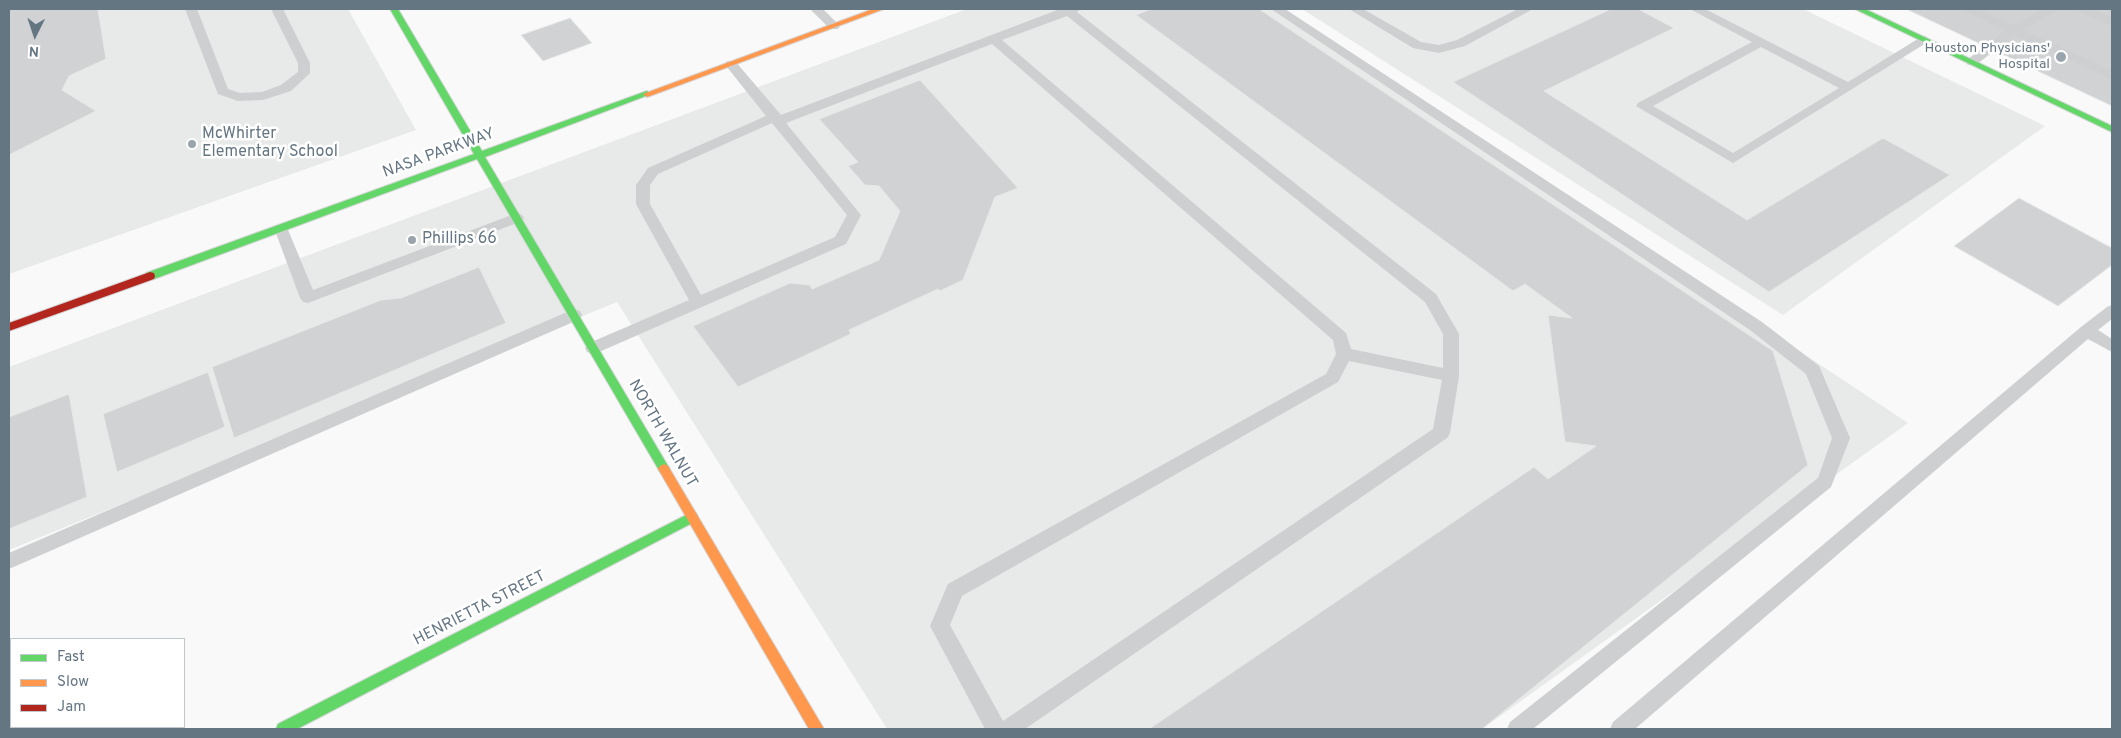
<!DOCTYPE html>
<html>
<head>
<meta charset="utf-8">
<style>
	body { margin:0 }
	#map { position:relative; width:2121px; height:738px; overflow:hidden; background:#f9f9f9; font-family:Overpass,sans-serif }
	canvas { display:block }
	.frame { position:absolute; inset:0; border:10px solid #657683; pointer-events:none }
	.legend { position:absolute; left:10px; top:638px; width:175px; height:90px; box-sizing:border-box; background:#fff; border:1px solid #c1c8cd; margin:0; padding:6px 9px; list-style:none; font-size:15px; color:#657683 }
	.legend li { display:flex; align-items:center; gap:10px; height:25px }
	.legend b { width:25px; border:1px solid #c1c8cd }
	.north { position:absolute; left:10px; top:10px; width:50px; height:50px; -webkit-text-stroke:4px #fff; paint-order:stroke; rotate:184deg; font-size:14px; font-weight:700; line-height:20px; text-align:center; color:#657683 }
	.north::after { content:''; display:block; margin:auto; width:18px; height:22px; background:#657683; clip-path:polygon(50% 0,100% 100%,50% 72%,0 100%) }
</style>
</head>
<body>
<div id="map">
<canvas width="2121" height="738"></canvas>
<div class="frame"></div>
<ul class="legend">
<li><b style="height:6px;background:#63d668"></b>Fast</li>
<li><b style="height:6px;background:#ff974d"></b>Slow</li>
<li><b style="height:6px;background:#b3261e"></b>Jam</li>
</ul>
<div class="north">N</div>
</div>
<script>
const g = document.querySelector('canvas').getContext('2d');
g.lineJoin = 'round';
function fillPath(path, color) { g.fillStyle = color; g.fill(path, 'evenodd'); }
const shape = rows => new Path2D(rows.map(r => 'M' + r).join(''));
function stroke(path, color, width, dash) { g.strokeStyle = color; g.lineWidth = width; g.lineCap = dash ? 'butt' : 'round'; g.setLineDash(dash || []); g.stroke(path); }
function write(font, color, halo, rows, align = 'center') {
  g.font = font + ' Overpass,sans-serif'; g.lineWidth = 5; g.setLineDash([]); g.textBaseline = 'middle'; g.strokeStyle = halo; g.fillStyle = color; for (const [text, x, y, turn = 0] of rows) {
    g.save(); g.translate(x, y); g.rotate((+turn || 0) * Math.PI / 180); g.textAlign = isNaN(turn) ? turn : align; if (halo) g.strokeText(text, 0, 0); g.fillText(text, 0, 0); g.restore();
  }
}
fillPath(shape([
	[9,9,348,9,416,130,9,274],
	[967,9,1284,9,1908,423,1482,729,887,729,617,302,9,550,9,367],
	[1302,9,1803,9,2045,126,1783,315]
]), '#e8e9e9');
const building = shape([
	[9,9,98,9,106,59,69,76,62,90,96,111,9,155,9,9],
	[1151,9,1259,9,1773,351,1808,465,1482,729,1149,729,1534,467,1548,479,1596,446,1565,442,1548,315,1572,318,1525,284,1513,291,1136,15,1151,9],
	[1611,9,1638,9,1674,28,1544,91,1747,220,1883,138,1950,175,1769,292,1453,82,1611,9],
	[1906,9,2112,9,2112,106,1906,9],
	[570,18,592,43,543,61,521,35,570,18],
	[920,80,1018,188,995,197,963,280,940,291,938,289,849,330,851,334,738,387,693,326,790,283,810,285,812,289,879,260,900,211,879,186,865,185,848,166,858,162,819,119,920,80],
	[2019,198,2112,248,2112,265,2058,306,1954,246,2019,198],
	[479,267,506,323,234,438,212,367,381,300,401,298,479,267],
	[208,372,225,427,117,472,103,414,208,372],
	[69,394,87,497,9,529,9,417,69,394]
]);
fillPath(building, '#d0d2d3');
stroke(building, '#e8e8e8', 1);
const fast = shape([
	[390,9,398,9,482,151,644,92,647,91,651,94,485,157,668,466,670,469,668,472,664,474,660,472,477,159,154,279,146,279,145,276,146,273,474,154,390,9],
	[1855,9,1865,9,2112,126,2112,132,1855,9],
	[692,512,696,513,698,517,696,521,297,729,276,729,278,724,692,512]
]);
const slow = shape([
	[873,9,884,9,650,96,647,97,643,94,873,9],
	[664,464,668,466,824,729,809,729,660,472,658,469,660,466,664,464]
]);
const jam = shape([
	[150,272,154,273,155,276,154,279,9,331,9,323,150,272]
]);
stroke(fast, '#d5d6d7', 2);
stroke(slow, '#d5d6d7', 2);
stroke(jam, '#d5d6d7', 2);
fillPath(shape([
	[185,9,197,9,228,89,240,93,262,92,281,85,298,72,298,63,271,9,283,9,310,63,310,73,291,91,263,100,238,101,218,94,185,9],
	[810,9,823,9,840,26,838,29,830,29,810,9],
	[1060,9,1080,9,1077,12,1436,294,1459,334,1459,376,1450,433,1447,438,1025,729,985,729,930,626,948,584,1326,374,1336,354,1333,340,992,44,786,123,861,215,846,244,599,352,593,354,587,352,585,348,587,344,689,300,636,204,636,185,648,168,766,116,727,67,725,64,727,61,735,61,781,115,1060,9],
	[1067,16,1425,302,1443,334,1443,368,1351,349,1346,333,1002,40,1067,16],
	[772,123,847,215,835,237,701,295,650,204,650,185,658,174,772,123],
	[1349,361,1442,380,1433,429,1003,721,950,625,962,596,1338,382,1349,361],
	[1271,9,1285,9,1762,322,1819,366,1850,438,1831,487,1533,729,1507,729,1510,722,1818,478,1832,438,1806,374,1750,330,1271,9],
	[1349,9,1363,9,1421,42,1439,45,1457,40,1518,9,1533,9,1465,46,1439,53,1413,48,1349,9],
	[1690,9,1705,9,1848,82,1921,37,1925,36,1931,40,1733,163,1636,106,1638,103,1752,42,1690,9],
	[1761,47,1839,88,1733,153,1653,106,1761,47],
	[1961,9,1976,9,2013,25,2044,9,2058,9,2056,12,2022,30,2112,70,2112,79,2014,35,1976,65,1968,65,1966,62,1968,59,2005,31,1961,9],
	[2077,9,2092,9,2112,18,2112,26,2079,12,2077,9],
	[517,213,522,215,524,218,522,221,308,303,303,302,300,298,274,228,276,225,286,225,313,290,517,213],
	[2112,305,2112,319,2098,330,2112,339,2112,352,2088,339,1635,729,1610,729,1613,722,2081,327,2107,307,2112,305],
	[574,309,580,311,582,315,580,319,9,569,9,553,574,309]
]), '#cecfd0');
fillPath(fast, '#63d668');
fillPath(slow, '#ff974d');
fillPath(jam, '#b3261e');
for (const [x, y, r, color] of [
	[2061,57,6,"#99a4ac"],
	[192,144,5,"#99a4ac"],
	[412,240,5,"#99a4ac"]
]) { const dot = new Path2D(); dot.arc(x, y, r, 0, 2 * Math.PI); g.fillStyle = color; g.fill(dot); stroke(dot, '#fff', 2); }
write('14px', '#657683', '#fff', [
	["Houston Physicians'",2050,49],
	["Hospital",2050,65]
], 'right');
write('16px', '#657683', '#fff', [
	["McWhirter",202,135],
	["Elementary School",202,153],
	["Phillips 66",422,240]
], 'left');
write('16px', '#657683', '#fff', [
	["NASA PARKWAY",439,154,-20],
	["NORTH WALNUT",662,434,60],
	["HENRIETTA STREET",480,609,-27]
]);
</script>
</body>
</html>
